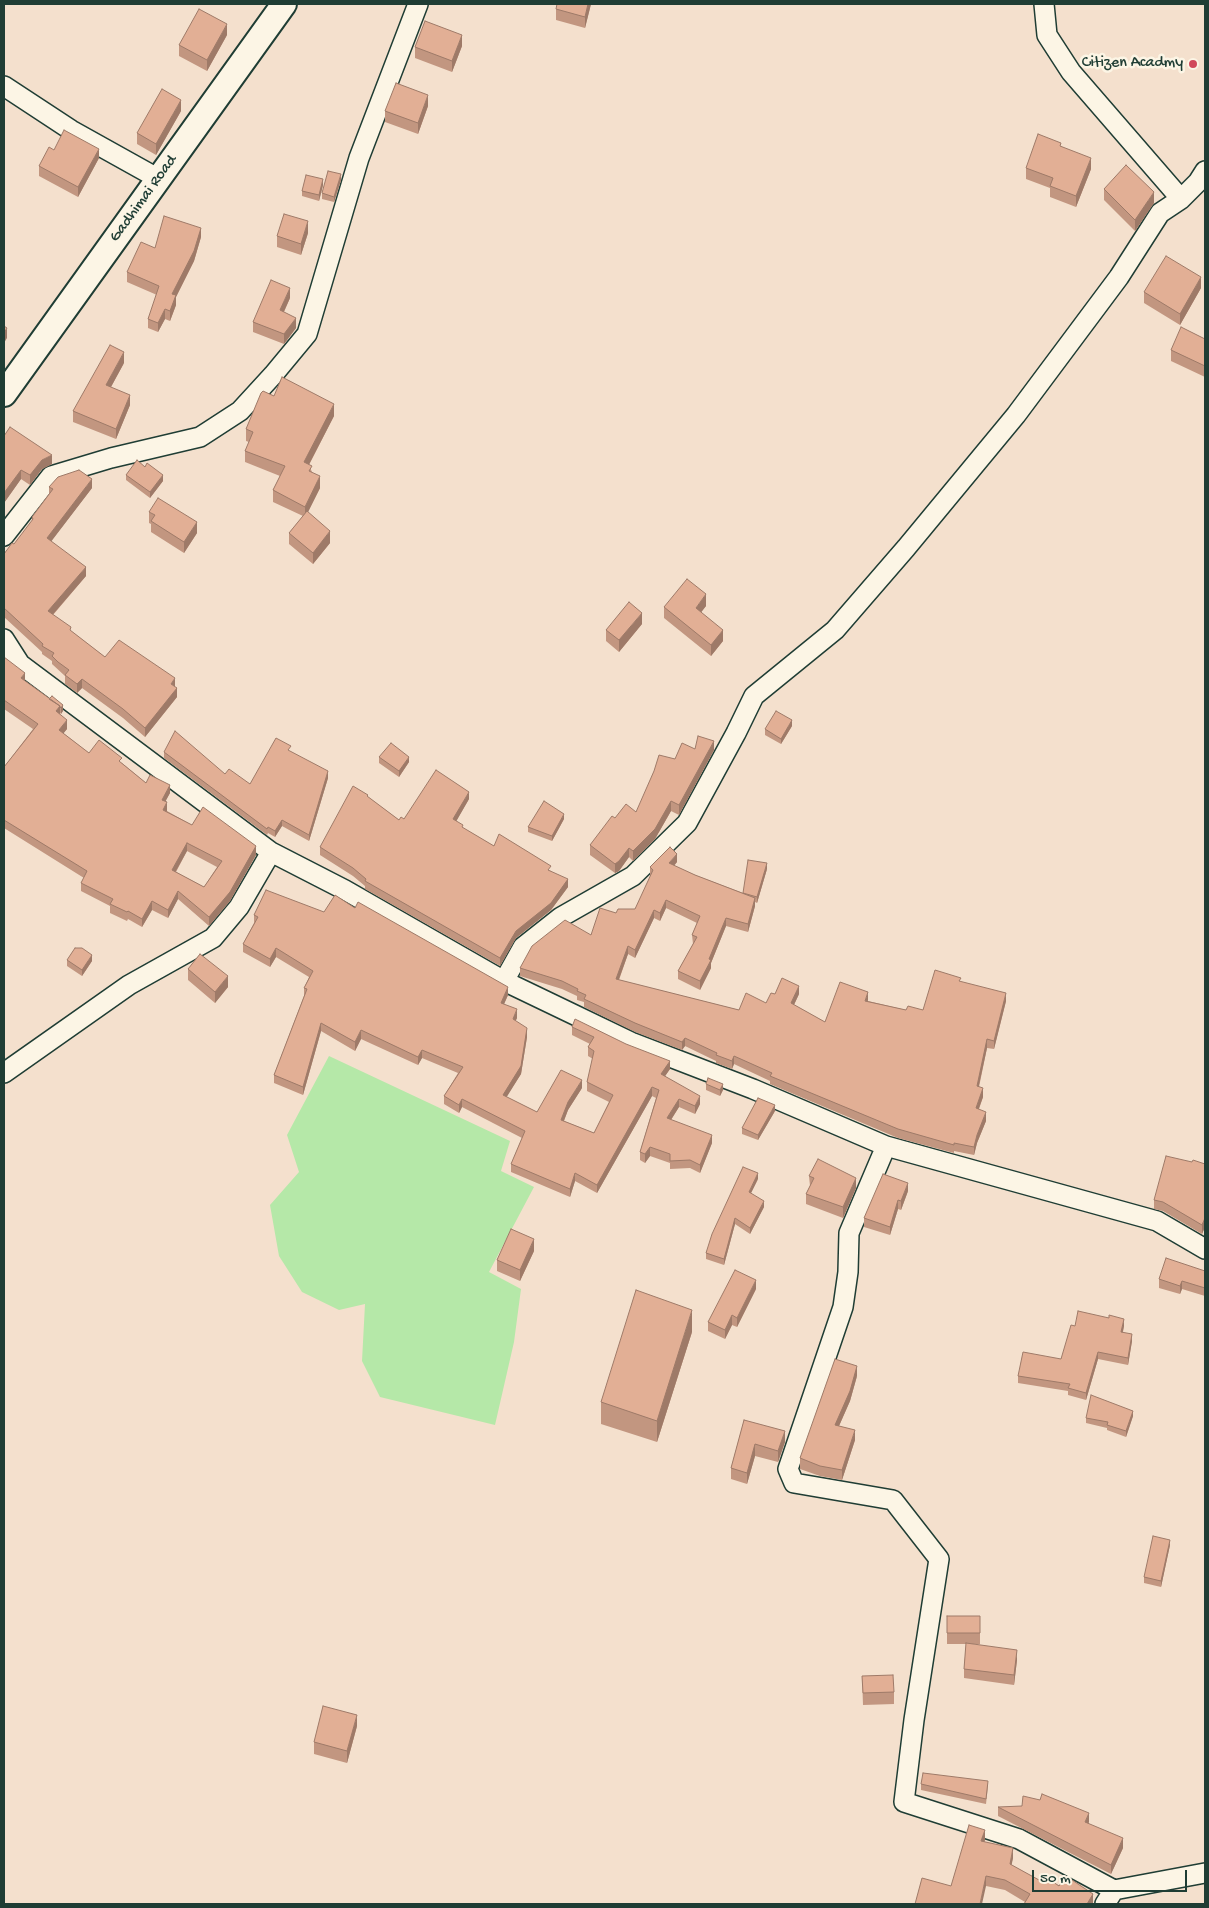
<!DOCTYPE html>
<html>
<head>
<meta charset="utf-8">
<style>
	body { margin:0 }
	#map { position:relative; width:1209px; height:1908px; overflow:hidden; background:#f4e0cd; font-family:"Gochi Hand",sans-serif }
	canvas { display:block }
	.frame { position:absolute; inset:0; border:5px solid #1f3d34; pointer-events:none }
	.scale { position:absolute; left:1032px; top:1870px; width:155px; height:22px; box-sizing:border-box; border:2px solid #1f3d34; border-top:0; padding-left:6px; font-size:15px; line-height:18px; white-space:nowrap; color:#1f3d34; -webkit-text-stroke:4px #fcf5e5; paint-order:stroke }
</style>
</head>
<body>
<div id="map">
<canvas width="1209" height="1908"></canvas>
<div class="frame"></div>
<div class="scale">50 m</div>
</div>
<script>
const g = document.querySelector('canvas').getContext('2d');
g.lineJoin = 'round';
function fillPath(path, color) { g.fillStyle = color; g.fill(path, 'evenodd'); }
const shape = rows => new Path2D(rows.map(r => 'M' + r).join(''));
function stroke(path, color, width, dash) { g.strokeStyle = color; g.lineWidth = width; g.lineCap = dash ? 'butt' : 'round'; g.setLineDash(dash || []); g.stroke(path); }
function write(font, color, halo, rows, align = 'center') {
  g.font = font + ' "Gochi Hand",sans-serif'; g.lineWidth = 5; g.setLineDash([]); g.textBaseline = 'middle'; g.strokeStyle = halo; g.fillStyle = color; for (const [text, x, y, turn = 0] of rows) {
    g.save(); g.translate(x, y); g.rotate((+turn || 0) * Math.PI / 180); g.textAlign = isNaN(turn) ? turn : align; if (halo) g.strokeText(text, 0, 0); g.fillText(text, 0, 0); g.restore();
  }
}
fillPath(shape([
	[329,1056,510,1141,501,1171,534,1187,489,1272,521,1289,514,1342,495,1425,380,1397,362,1361,365,1304,339,1310,302,1292,279,1256,270,1205,299,1172,287,1135]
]), '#b5e8a8');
const minor = shape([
	[1044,4,1047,35,1071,72,1181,199],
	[4,86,71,130,159,179],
	[4,536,51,476,111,458,200,437,240,411,273,375,307,334,359,158,418,4],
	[4,639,20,664,271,852,345,890,504,981,631,1042,753,1089,886,1146,1157,1221,1205,1249],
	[504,981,523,947,561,917,633,876,687,823,736,733,754,696,835,630,906,548,1016,415,1119,277,1160,213,1181,199,1198,182,1205,171],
	[4,1073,129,985,213,938,239,907,271,852],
	[886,1146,849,1233,848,1272,843,1307,788,1469,794,1483,893,1500,939,1559,914,1720,904,1802,1019,1839,1114,1890],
	[1105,1904,1114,1890,1205,1873]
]);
const tertiary = shape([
	[4,394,284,4]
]);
stroke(minor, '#1f3d34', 22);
stroke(tertiary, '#1f3d34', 28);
stroke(minor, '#fcf5e5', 19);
stroke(tertiary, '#fcf5e5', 24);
fillPath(shape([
	[591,4,585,28,556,20,556,9],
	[227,35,207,71,179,56,179,45],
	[462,46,452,72,415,58,415,47],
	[428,106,418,134,385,122,385,111],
	[181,111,156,155,137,144,137,133],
	[1061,146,1091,169,1076,207,1050,197,1050,188,1026,179,1026,168],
	[54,150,99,158,78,197,39,176,39,166],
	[341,180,334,202,322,199,322,193],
	[323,185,319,201,302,196,302,191],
	[1104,189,1154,203,1135,231,1104,200],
	[308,233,301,255,277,247,277,236],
	[201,237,194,261,176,297,176,305,170,321,165,319,158,332,148,328,148,319,157,295,127,282,127,272,155,248],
	[1201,288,1180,325,1144,303,1144,292],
	[290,298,284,312,296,328,284,344,253,332,253,322],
	[1205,339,1205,377,1171,361,1171,350],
	[124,363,111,387,130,405,116,439,73,422,73,411],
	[274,396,334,416,309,465,312,472,320,488,308,512,330,543,313,564,289,544,289,533,303,516,273,502,273,490,280,476,245,462,245,451,249,442,246,441,246,429],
	[4,436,52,464,42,469,30,485,21,479,4,503],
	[126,475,163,481,150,498,126,480],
	[49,487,92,488,51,541,86,576,53,615,71,631,105,657,175,687,177,697,145,737,123,718,82,688,77,693,65,684,65,676,52,664,52,661,42,654,42,652,4,617,4,554,14,544,32,521,32,517,49,494],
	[149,512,197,533,184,553,151,532,151,524,149,523],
	[706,606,701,612,723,641,711,656,664,618,664,607],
	[642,624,619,652,606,641,606,630],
	[4,657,25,681,49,699,52,696,63,711,61,714,60,713,60,714,67,729,63,733,89,753,122,763,146,783,170,793,165,801,167,811,192,825,256,855,230,901,209,926,178,899,168,918,152,910,142,927,128,919,127,921,110,913,110,906,81,891,81,883,84,878,4,828,4,767,33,729,4,709],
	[187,851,217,867,204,887,176,872],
	[792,726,781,744,765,735,765,729],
	[695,749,714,750,679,815,671,811,655,839,633,861,629,857,619,871,615,873,590,855,590,845,615,818,636,812,675,759],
	[164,752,250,784,291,752,328,778,309,841,282,826,275,837,268,833,267,835,164,758],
	[379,757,409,762,399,777,379,763],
	[368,797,399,820,469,799,456,821,463,828,494,846,551,871,568,887,551,910,516,938,500,966,365,889,365,886,353,876,320,855,320,847],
	[564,819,552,841,528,832,528,827],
	[677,862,674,866,695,875,743,893,767,869,757,903,755,902,755,906,748,932,726,926,711,963,711,968,700,990,678,979,678,971,693,944,692,935,697,923,666,908,660,921,654,918,635,958,628,954,619,980,739,1010,766,1003,775,994,799,994,794,1005,825,1022,868,1000,868,1001,906,1010,923,1010,961,982,1006,1001,994,1049,987,1048,979,1087,983,1097,979,1109,986,1121,977,1143,974,1155,954,1151,954,1153,898,1138,770,1084,770,1081,734,1064,732,1069,716,1063,716,1061,685,1046,682,1050,635,1032,584,1007,584,1002,577,1000,577,996,562,989,520,976,520,968,591,935,616,913,635,909,651,876,650,875,650,867],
	[355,908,508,995,504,1004,517,1018,515,1021,527,1037,521,1074,506,1097,537,1112,582,1088,568,1110,564,1121,594,1133,609,1102,587,1091,587,1082,593,1059,588,1056,588,1047,590,1044,572,1035,572,1027,670,1069,665,1076,700,1104,695,1114,679,1107,671,1120,712,1143,700,1173,690,1168,670,1169,670,1163,650,1156,645,1163,640,1160,640,1152,656,1098,652,1096,597,1193,575,1181,570,1197,511,1172,511,1164,522,1138,462,1107,459,1113,444,1104,444,1096,458,1073,422,1058,418,1065,361,1039,355,1051,321,1031,303,1095,274,1083,274,1075,304,996,304,988,309,977,276,957,270,967,243,952,243,944,254,923,254,915,324,912],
	[67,960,92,961,82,976,67,966],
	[188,969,228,987,215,1003,188,980],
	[706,1084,723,1090,720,1096,706,1090],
	[775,1111,758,1140,742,1134,742,1128],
	[1192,1162,1205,1164,1205,1227,1202,1234,1163,1211,1154,1209,1154,1200],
	[809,1176,856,1188,843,1218,806,1204,806,1194,810,1186],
	[758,1179,751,1193,764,1207,750,1234,735,1224,724,1265,706,1259,706,1253],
	[908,1191,901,1210,898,1209,890,1235,864,1227,864,1218],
	[534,1251,520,1281,497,1271,497,1260],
	[1205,1271,1205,1296,1182,1289,1180,1294,1159,1288,1159,1279],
	[756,1289,737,1327,732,1325,725,1339,708,1331,708,1322],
	[1075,1326,1124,1326,1123,1332,1132,1341,1128,1365,1098,1359,1086,1400,1068,1395,1068,1391,1018,1383,1018,1376,1061,1359],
	[692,1332,657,1442,601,1424,601,1402],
	[857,1376,850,1401,839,1426,855,1440,842,1480,820,1476,800,1469,800,1458],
	[1133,1416,1126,1437,1107,1430,1107,1428,1086,1423,1086,1418],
	[744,1420,785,1442,778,1462,755,1456,747,1484,731,1479,731,1468],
	[1170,1545,1161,1587,1144,1583,1144,1577],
	[947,1616,980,1616,980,1644,971,1644,1017,1660,1014,1685,964,1678,964,1669,966,1644,947,1644],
	[862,1676,894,1692,894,1704,863,1705],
	[357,1726,347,1763,314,1754,314,1742],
	[921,1784,988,1786,986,1804,921,1790],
	[998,1807,1089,1822,1088,1823,1123,1848,1111,1874,998,1816],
	[985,1840,985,1842,1013,1858,1011,1865,1039,1880,1093,1894,1093,1904,1024,1904,1025,1902,1005,1890,986,1886,951,1886]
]), '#c29680');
fillPath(shape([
	[588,4,591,4,585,28,585,17],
	[227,24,227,35,207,71,207,60],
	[462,35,462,46,452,72,452,61],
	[428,95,428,106,418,134,418,123],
	[181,100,181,111,156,155,156,144],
	[99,149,99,158,78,197,78,187],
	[1091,158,1091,169,1076,207,1076,196],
	[341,174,341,180,334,202,334,197],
	[323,179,323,185,319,201,319,195],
	[1154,192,1154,203,1135,231,1135,220],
	[308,221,308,233,301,255,301,244],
	[201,228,201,237,194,261,176,297,176,305,170,321,170,311,172,294],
	[1201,277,1201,288,1180,325,1180,314],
	[290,288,290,298,280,320,280,310],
	[165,309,165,319,158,332,158,323],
	[296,318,296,328,284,344,284,334],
	[7,328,7,338,4,343,4,333],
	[124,352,124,363,106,396,106,385],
	[130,395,130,405,116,439,116,429],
	[334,404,334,416,304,474,304,462],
	[52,455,52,464,42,469,30,485,30,475,42,460],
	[21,470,21,479,4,503,4,493],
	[163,475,163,481,150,498,150,492],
	[320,476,320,488,305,518,305,507],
	[92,479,92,488,47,547,47,538],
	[197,522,197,533,184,553,184,542],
	[330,531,330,543,313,564,313,553],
	[86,567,86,576,48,620,48,611],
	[706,594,706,606,696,619,696,608],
	[642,613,642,624,619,652,619,640],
	[723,630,723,641,711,656,711,645],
	[25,673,25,682,21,678],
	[175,678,175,687,171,684],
	[82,679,82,688,77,693,77,684],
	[177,688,177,697,145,737,145,728],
	[63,705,63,711,61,714,61,708],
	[60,706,60,715,56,711],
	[67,720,67,729,59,739,59,730],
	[792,720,792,726,781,744,781,739],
	[714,741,714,750,679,815,679,805],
	[409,757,409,762,399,777,399,771],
	[328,771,328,778,309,841,309,835],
	[170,785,170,793,162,808,162,800],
	[469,792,469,799,453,827,453,819],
	[671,801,671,811,655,839,633,861,633,851],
	[167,802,167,811,163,818,163,810],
	[564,814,564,819,552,841,552,836],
	[282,820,282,826,275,837,275,831],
	[187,843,187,851,172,878,172,870],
	[256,846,256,855,230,901,209,926,209,917],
	[629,848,629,857,619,871,615,873,615,864],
	[677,854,677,862,669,871,669,863],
	[767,863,767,869,757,903,757,897],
	[568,879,568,887,551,910,516,938,500,966,500,958,516,931],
	[178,891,178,899,168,918,168,910],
	[755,898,755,906,748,932,748,924],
	[666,900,666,908,660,921,660,913],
	[152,901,152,910,142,927,142,919],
	[654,910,654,918,635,958,635,950],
	[726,918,726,926,711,963,711,968,700,990,700,981],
	[628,946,628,954,616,987,616,979],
	[276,948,276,957,270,967,270,959],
	[92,955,92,961,82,976,82,970],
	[228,976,228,987,215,1003,215,992],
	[799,986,799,994,791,1011,791,1003],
	[508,987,508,995,501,1011,501,1003],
	[868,992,868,1000,865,1009,865,1001],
	[1006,993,1006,1001,994,1049,994,1041],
	[517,1009,517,1018,513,1027,513,1019],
	[321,1023,321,1031,303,1095,303,1087],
	[527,1028,527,1037,521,1074,503,1103,503,1095],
	[361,1030,361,1039,355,1051,355,1042],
	[685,1038,685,1046,682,1050,682,1042],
	[987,1039,987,1048,977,1094,977,1086],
	[422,1050,422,1058,418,1065,418,1057],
	[734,1056,734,1064,732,1069,732,1061],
	[670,1061,670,1069,661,1082,661,1074],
	[582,1080,582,1088,568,1110,561,1128,561,1120,568,1102],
	[723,1084,723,1090,720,1096,720,1090],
	[652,1087,652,1096,597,1193,597,1185],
	[983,1088,983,1097,976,1116,976,1108],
	[700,1096,700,1104,695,1114,695,1106],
	[462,1099,462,1107,459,1113,459,1105],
	[679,1099,679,1107,667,1126,667,1118],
	[775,1105,775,1111,758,1140,758,1135],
	[986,1112,986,1121,977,1143,974,1155,974,1147,977,1135],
	[712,1135,712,1143,700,1173,700,1165],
	[650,1147,650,1156,645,1163,645,1154],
	[575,1173,575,1181,570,1197,570,1189],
	[758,1173,758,1179,749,1197,749,1192],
	[856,1178,856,1188,843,1218,843,1207],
	[908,1183,908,1191,901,1210,901,1201],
	[898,1200,898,1209,890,1235,890,1227],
	[764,1201,764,1207,750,1234,750,1228],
	[735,1218,735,1224,724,1265,724,1259],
	[1205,1218,1205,1227,1202,1234,1202,1225],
	[534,1239,534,1251,520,1281,520,1270],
	[756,1280,756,1289,737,1327,737,1318],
	[1182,1281,1182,1289,1180,1294,1180,1286],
	[692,1310,692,1332,657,1442,657,1421],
	[732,1315,732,1325,725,1339,725,1330],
	[1124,1319,1124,1326,1121,1339,1121,1332],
	[1132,1334,1132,1341,1128,1365,1128,1358],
	[1098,1352,1098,1359,1086,1400,1086,1393],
	[857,1366,857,1376,850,1401,835,1435,835,1425],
	[1133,1411,1133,1416,1126,1437,1126,1431],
	[855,1430,855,1440,842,1480,842,1470],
	[785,1431,785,1442,778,1462,778,1451],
	[755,1444,755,1456,747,1484,747,1473],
	[1170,1540,1170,1545,1161,1587,1161,1581],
	[1017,1650,1017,1660,1014,1685,1014,1675],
	[357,1715,357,1726,347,1763,347,1751],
	[1089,1813,1089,1822,1085,1831,1085,1822],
	[985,1830,985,1840,981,1851,981,1841],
	[1123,1838,1123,1848,1111,1874,1111,1865],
	[1013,1848,1013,1858,1010,1873,1010,1864],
	[986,1876,986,1886,982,1904,980,1904],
	[1093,1894,1093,1904,1087,1904]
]), '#9e7a68');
const building = shape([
	[557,4,588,4,585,17,556,9,557,4],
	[199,9,227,24,207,60,179,45,199,9],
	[425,21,462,35,452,61,415,47,425,21],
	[396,83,428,95,418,123,385,111,396,83],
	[162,89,181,100,156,144,137,133,162,89],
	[64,130,99,149,78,187,39,166,49,147,54,150,64,130],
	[1038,134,1061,143,1060,146,1091,158,1076,196,1050,186,1053,178,1026,168,1038,134],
	[1126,165,1154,192,1135,220,1104,189,1126,165],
	[328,171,341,174,334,197,322,193,328,171],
	[306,175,323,179,319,195,302,191,306,175],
	[284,214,308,221,301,244,277,236,284,214],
	[164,216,201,228,194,251,172,294,176,295,170,311,165,309,158,323,148,319,159,286,127,272,141,242,155,248,164,216],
	[1166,256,1201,277,1180,314,1144,292,1166,256],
	[271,280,290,288,280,310,296,318,284,334,253,322,271,280],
	[4,326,7,328,4,333,4,326],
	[1181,327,1205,339,1205,366,1171,350,1181,327],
	[110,345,124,352,106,385,130,395,116,429,73,411,110,345],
	[282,377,334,404,304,462,312,466,309,471,320,476,305,507,273,490,285,466,245,451,253,432,246,429,261,393,263,391,274,396,282,377],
	[10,427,52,455,42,460,30,475,21,470,4,493,4,436,10,427],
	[137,460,145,467,147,463,163,475,150,492,126,475,137,460],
	[79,470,92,479,47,538,86,567,48,611,71,627,70,630,105,657,119,640,175,678,171,684,177,688,145,728,123,709,82,679,77,684,65,675,69,670,58,662,52,656,54,653,42,646,43,644,4,608,4,554,12,543,14,544,33,519,32,517,53,489,49,487,58,477,79,470],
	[158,498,197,522,184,542,151,521,155,515,149,512,158,498],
	[307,511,330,531,313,553,289,533,307,511],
	[687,579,706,594,696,608,723,630,711,645,664,607,687,579],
	[629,602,642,613,619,640,606,630,629,602],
	[4,657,25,673,21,678,60,706,56,711,67,720,59,730,89,753,99,740,122,758,119,761,146,783,150,775,170,785,162,800,167,802,163,810,192,825,203,807,256,846,230,892,209,917,178,891,168,910,152,901,142,919,128,911,127,912,110,904,113,899,81,883,87,871,4,820,4,767,38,724,4,700,4,657],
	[187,843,222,861,204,887,172,870,187,843],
	[52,696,63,705,61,708,60,707,60,706,49,699,52,696],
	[776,711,792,720,781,739,765,729,776,711],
	[175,731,225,774,229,769,250,784,276,738,291,746,288,750,328,771,309,835,282,820,275,831,268,827,267,829,164,752,175,731],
	[698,736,714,741,679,805,671,801,655,829,633,851,629,848,619,861,615,864,590,845,612,816,615,818,626,804,636,812,654,771,659,755,675,759,682,743,695,749,698,736],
	[391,743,409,757,399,771,379,757,391,743],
	[436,770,469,792,453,819,463,825,462,827,494,846,499,834,551,866,548,870,568,879,551,903,516,931,500,958,365,881,366,879,353,868,320,847,353,786,368,795,367,796,399,820,401,817,404,819,436,770],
	[544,801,564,814,552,836,528,827,544,801],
	[670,847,677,854,669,863,695,875,755,898,748,924,726,918,709,959,711,960,700,981,678,971,697,937,692,935,700,916,666,900,660,913,654,910,635,950,628,946,616,979,739,1010,746,993,766,1003,771,993,775,994,782,978,799,986,791,1003,825,1022,840,982,868,992,865,1001,906,1010,908,1006,923,1010,935,970,961,978,959,981,1006,993,994,1041,987,1039,977,1086,983,1088,976,1108,986,1112,977,1135,974,1147,954,1143,954,1145,898,1129,770,1076,772,1073,734,1056,732,1061,716,1055,717,1053,685,1038,682,1042,635,1023,584,999,586,995,577,991,578,989,562,981,520,968,532,946,565,920,591,935,600,908,616,913,618,909,635,909,653,870,650,867,670,847],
	[748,860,767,863,757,897,743,893,748,860],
	[266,890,324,912,335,895,355,908,358,902,508,987,501,1003,517,1009,513,1019,527,1028,521,1066,503,1095,537,1112,561,1070,582,1080,568,1102,561,1120,594,1133,613,1095,587,1082,594,1051,588,1047,594,1037,572,1027,575,1019,626,1044,670,1061,661,1074,700,1096,695,1106,679,1099,667,1118,712,1135,700,1165,690,1160,670,1161,670,1154,650,1147,645,1154,640,1152,659,1090,652,1087,597,1185,575,1173,570,1189,511,1164,525,1131,462,1099,459,1105,444,1096,463,1067,422,1050,418,1057,361,1030,355,1042,321,1023,303,1087,274,1075,307,989,304,988,313,971,276,948,270,959,243,944,258,917,254,915,266,890],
	[75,948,82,948,92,955,82,970,67,960,75,948],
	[200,954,228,976,215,992,188,969,200,954],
	[708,1078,723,1084,720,1090,706,1084,708,1078],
	[758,1098,775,1105,758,1135,742,1128,758,1098],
	[1166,1156,1192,1162,1193,1160,1205,1164,1205,1218,1202,1225,1163,1202,1154,1200,1166,1156],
	[818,1159,856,1178,843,1207,806,1194,814,1178,809,1176,818,1159],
	[743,1167,758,1173,749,1192,764,1201,750,1228,735,1218,724,1259,706,1253,712,1234,743,1167],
	[883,1174,908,1183,901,1201,898,1200,890,1227,864,1218,883,1174],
	[511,1229,534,1239,520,1270,497,1260,511,1229],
	[1166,1258,1205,1271,1205,1288,1182,1281,1180,1286,1159,1279,1166,1258],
	[735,1270,756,1280,737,1318,732,1315,725,1330,708,1322,735,1270],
	[636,1290,692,1310,657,1421,601,1402,636,1290],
	[1078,1311,1109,1318,1109,1315,1124,1319,1121,1332,1132,1334,1128,1358,1098,1352,1086,1393,1068,1388,1070,1384,1018,1376,1023,1352,1061,1359,1071,1325,1075,1326,1078,1311],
	[835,1359,857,1366,850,1391,835,1425,855,1430,842,1470,820,1466,800,1458,835,1359],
	[1091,1395,1133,1411,1126,1431,1107,1425,1108,1422,1086,1418,1091,1395],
	[744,1420,785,1431,778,1451,755,1444,747,1473,731,1468,744,1420],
	[1153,1536,1170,1540,1161,1581,1144,1577,1153,1536],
	[947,1616,980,1616,980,1633,947,1633,947,1616],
	[966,1643,1017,1650,1014,1675,964,1669,966,1643],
	[893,1675,894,1692,863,1693,862,1676,893,1675],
	[323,1706,357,1715,347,1751,314,1742,323,1706],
	[923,1773,988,1781,986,1799,921,1784,923,1773],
	[1042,1794,1089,1813,1085,1822,1123,1838,1111,1865,998,1807,1022,1806,1023,1796,1040,1800,1042,1794],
	[969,1825,985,1830,981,1841,1013,1848,1010,1864,1039,1880,1043,1875,1059,1886,1066,1876,1093,1894,1087,1904,1024,1904,1030,1894,1005,1880,986,1876,980,1904,915,1904,922,1878,951,1886,969,1825]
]);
fillPath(building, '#e2af95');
stroke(building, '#9e7a68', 1);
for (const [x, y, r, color] of [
	[1193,64,5,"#d1495b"]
]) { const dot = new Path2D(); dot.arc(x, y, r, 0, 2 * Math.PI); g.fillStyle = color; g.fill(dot); stroke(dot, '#fcf5e5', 2); }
write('16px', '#1f3d34', '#fcf5e5', [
	["Citizen Acadmy",1183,64]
], 'right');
write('16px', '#1f3d34', '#fcf5e5', [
	["Gadhimai Road",144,199,-54]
]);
</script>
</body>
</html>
